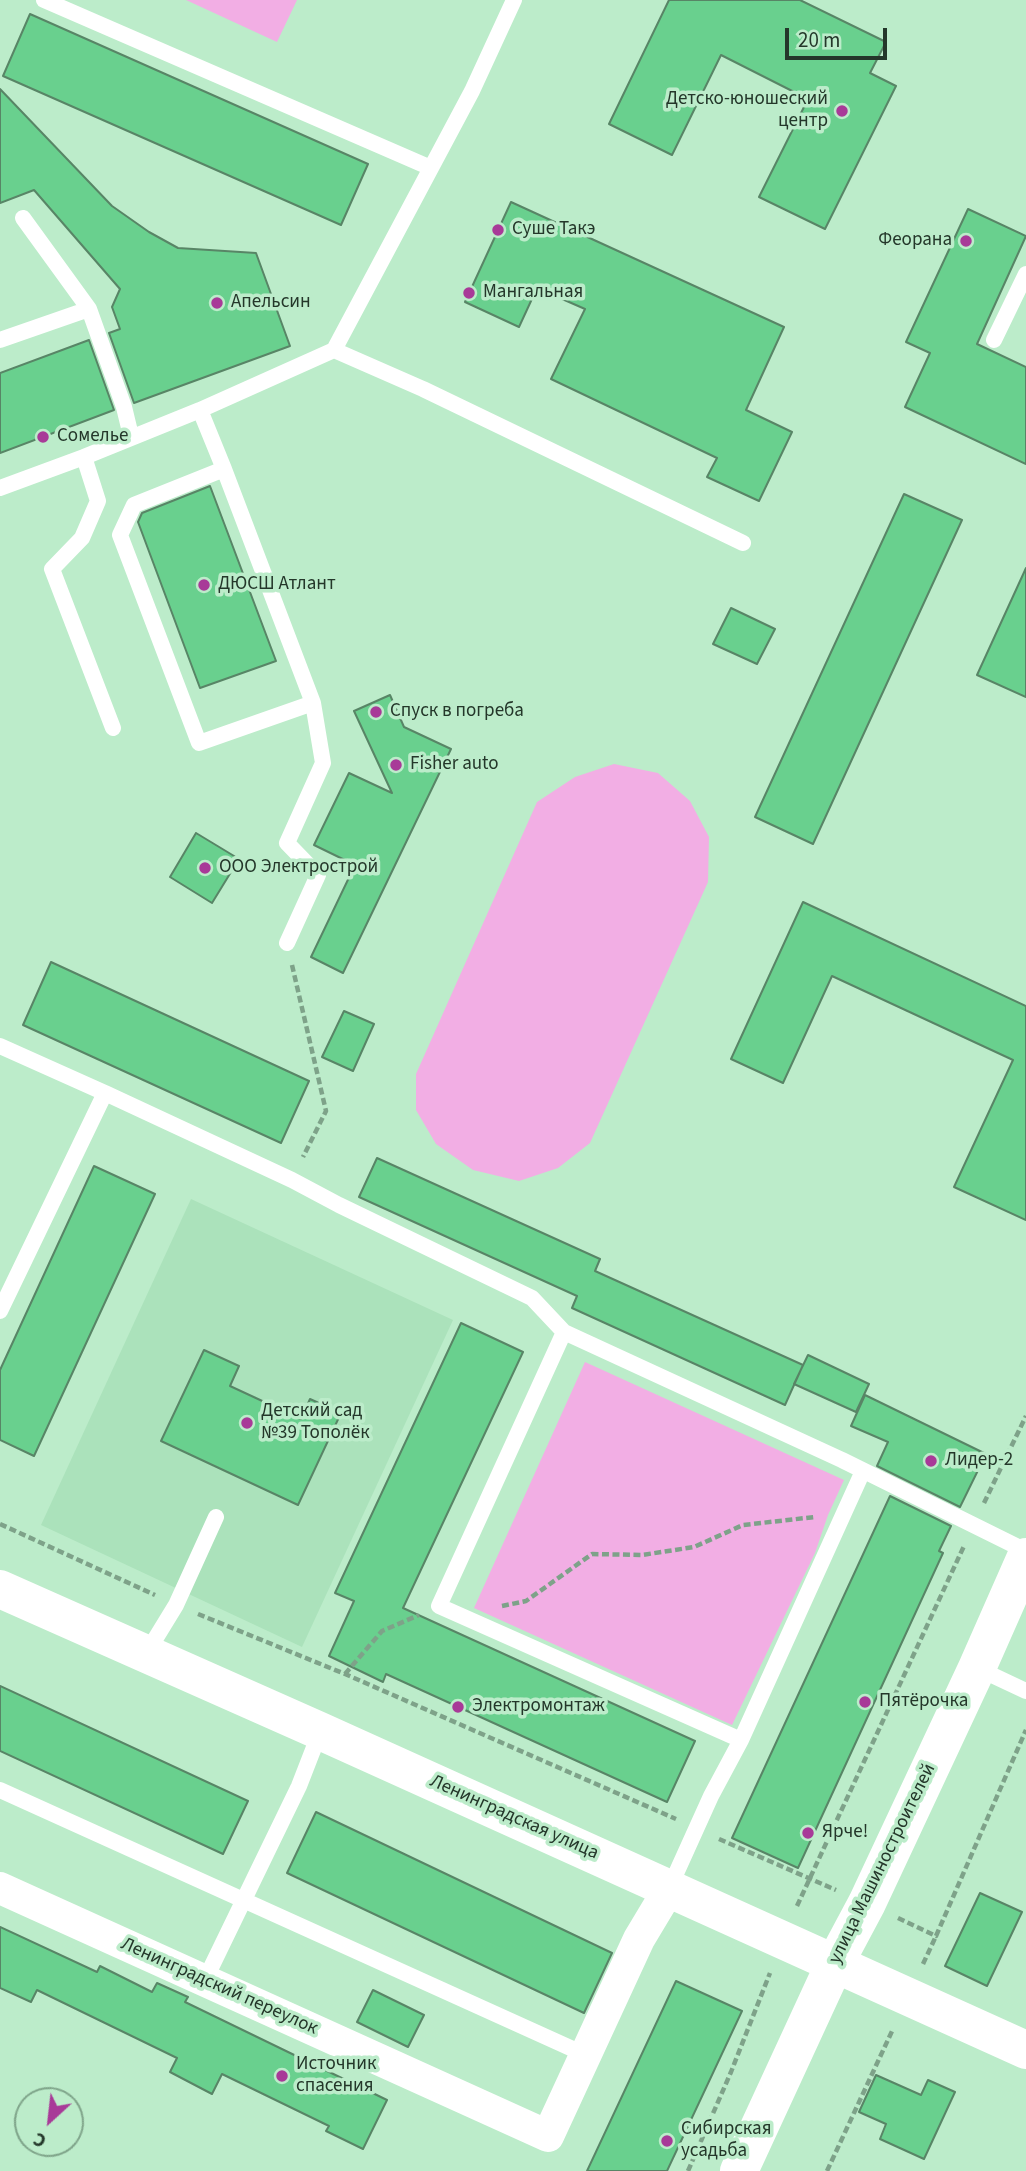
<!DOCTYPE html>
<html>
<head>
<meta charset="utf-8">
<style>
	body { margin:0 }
	#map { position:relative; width:1026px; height:2171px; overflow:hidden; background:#bcecca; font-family:"Source Sans 3",sans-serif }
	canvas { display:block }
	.north { position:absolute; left:14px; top:2087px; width:70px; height:70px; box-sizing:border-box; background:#bcecca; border:2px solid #7fa48a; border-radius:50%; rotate:207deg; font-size:19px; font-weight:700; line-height:28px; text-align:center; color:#24372a }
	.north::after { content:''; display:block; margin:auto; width:24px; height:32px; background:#a83a98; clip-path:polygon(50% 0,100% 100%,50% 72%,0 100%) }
	.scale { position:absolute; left:785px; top:28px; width:102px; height:32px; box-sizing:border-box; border:4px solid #24372a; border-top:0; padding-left:9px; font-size:21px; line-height:24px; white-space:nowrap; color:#24372a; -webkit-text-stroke:5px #bcecca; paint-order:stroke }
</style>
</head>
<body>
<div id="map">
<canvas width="1026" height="2171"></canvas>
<div class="north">С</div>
<div class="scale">20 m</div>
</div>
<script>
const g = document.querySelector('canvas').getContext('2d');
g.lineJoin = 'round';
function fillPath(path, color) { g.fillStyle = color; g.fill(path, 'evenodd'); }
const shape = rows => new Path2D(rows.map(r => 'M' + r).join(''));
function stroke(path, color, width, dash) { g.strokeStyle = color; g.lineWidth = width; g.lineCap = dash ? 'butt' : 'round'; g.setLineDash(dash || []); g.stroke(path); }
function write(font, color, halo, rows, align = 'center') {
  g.font = font + ' "Source Sans 3",sans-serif'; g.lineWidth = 7; g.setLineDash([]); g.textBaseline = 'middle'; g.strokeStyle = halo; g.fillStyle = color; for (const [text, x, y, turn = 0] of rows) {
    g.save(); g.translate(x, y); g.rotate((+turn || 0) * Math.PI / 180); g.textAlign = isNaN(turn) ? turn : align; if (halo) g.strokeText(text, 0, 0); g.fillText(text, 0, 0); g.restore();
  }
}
fillPath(shape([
	[191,1199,453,1320,302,1647,41,1525]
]), '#abe2bb');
fillPath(shape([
	[186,0,297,0,277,42],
	[614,764,658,773,690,801,709,837,708,882,590,1143,558,1168,519,1181,473,1170,436,1144,416,1110,416,1074,537,802,575,777],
	[585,1362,844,1480,828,1515,815,1553,732,1725,474,1608]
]), '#f2aee4');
const building = shape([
	[669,0,800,0,886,42,870,73,896,86,825,229,759,197,808,99,721,55,672,155,609,124,669,0],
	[30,14,368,164,341,225,3,76,30,14],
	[0,89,112,206,149,232,178,248,256,253,290,346,134,403,109,333,120,329,112,307,120,289,34,190,0,203,0,89],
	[511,202,784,327,746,410,792,432,759,501,707,477,717,458,551,379,585,309,537,288,519,327,465,302,511,202],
	[968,209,1026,236,977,344,1026,367,1026,464,905,407,930,353,906,342,968,209],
	[89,340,114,410,0,453,0,373,89,340],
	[210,486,276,661,200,688,138,522,142,513,210,486],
	[904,494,962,520,813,844,755,817,904,494],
	[1026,568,1026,697,977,675,1026,568],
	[731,608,775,629,757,664,713,644,731,608],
	[390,695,404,727,451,749,343,973,311,957,355,865,314,845,349,773,392,793,354,711,390,695],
	[196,833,239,859,212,903,170,877,196,833],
	[803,902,1026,1006,1026,1220,954,1187,1013,1060,832,976,783,1083,731,1059,803,902],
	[51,962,309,1081,281,1143,23,1025,51,962],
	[344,1011,374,1024,353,1071,322,1057,344,1011],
	[377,1158,600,1259,595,1271,803,1365,785,1405,572,1308,577,1296,359,1197,377,1158],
	[94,1166,155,1194,34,1456,0,1440,0,1370,94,1166],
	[461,1323,523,1352,403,1608,695,1741,667,1802,386,1674,383,1682,329,1656,354,1601,335,1593,461,1323],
	[204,1350,239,1366,230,1386,301,1419,310,1399,341,1413,298,1505,161,1441,204,1350],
	[808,1355,869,1384,856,1412,794,1384,808,1355],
	[865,1395,986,1454,960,1507,877,1466,888,1442,851,1426,865,1395],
	[890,1496,951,1526,939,1551,943,1553,798,1868,732,1838,890,1496],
	[0,1686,248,1801,223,1854,0,1751,0,1686],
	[316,1812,612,1953,584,2013,287,1873,316,1812],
	[980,1893,1022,1912,987,1986,945,1966,980,1893],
	[0,1927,97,1972,100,1966,152,1992,157,1983,188,1997,185,2002,387,2100,363,2149,326,2131,329,2126,222,2074,212,2094,170,2072,177,2058,37,1990,31,2002,0,1988,0,1927],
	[676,1981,742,2011,667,2171,587,2171,676,1981],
	[373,1990,424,2015,408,2047,357,2022,373,1990],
	[876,2075,921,2095,928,2080,955,2092,924,2159,880,2139,886,2124,859,2112,876,2075]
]);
fillPath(building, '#69d08e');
stroke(building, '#588566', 2);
stroke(shape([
	[292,965,326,1111,303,1157],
	[984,1503,1026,1416],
	[0,1524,155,1595],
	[502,1606,526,1601,592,1554,642,1555,694,1547,743,1525,815,1517],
	[198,1614,345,1674,676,1819],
	[345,1674,382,1631,419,1615],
	[719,1839,836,1890],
	[797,1906,964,1546],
	[898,1918,936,1936,1026,1730],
	[923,1964,936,1936],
	[688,2171,731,2072,770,1973],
	[827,2171,893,2029]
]), '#7ea289', 4.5, [7, 3.5]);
stroke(shape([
	[44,0,431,168],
	[23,218,89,309,124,407,131,436],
	[0,340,89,309],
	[994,340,1026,274],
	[334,350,423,389,743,543],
	[200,410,224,469,313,703,199,743,120,535,134,505,224,469],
	[84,457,98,501,82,538,52,569,113,728],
	[0,488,84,457,200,410,334,350,472,91,514,0],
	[287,943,318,875,287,843,323,763,313,703],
	[0,1046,105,1093,0,1311],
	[105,1093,292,1180,339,1205,532,1298,564,1332,842,1460,1026,1551],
	[564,1332,439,1606,741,1740],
	[146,1654,176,1605,216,1517],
	[977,1668,1026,1691],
	[0,1790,586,2055],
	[669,1889,711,1796,741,1740,863,1471],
	[205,1980,299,1786,320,1732]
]), '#fff', 16);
stroke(shape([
	[0,1888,548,2136,639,1939,669,1889]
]), '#fff', 32);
stroke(shape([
	[0,1589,320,1731,1026,2050],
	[739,2171,835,1963,867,1903,977,1668,1026,1557]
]), '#fff', 38);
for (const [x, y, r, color] of [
	[842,111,7,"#a83a98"],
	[498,230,7,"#a83a98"],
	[966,241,7,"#a83a98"],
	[469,293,7,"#a83a98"],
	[217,303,7,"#a83a98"],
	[43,437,7,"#a83a98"],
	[204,585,7,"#a83a98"],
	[376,712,7,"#a83a98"],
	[396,765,7,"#a83a98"],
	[205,868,7,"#a83a98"],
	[247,1423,7,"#a83a98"],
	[931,1461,7,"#a83a98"],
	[865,1702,7,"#a83a98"],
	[458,1707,7,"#a83a98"],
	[808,1833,7,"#a83a98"],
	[282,2076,7,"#a83a98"],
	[667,2141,7,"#a83a98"]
]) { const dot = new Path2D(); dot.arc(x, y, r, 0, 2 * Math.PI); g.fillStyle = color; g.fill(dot); stroke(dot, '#bcecca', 2.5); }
write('19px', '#24372a', '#bcecca', [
	["Детско-юношеский",828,100,"right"],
	["центр",828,122,"right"],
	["Суше Такэ",512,230],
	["Феорана",952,241,"right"],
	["Мангальная",483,293],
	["Апельсин",231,303],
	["Сомелье",57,437],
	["ДЮСШ Атлант",218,585],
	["Спуск в погреба",390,712],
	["Fisher auto",410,765],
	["ООО Электрострой",219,868],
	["Детский сад",261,1412],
	["№39 Тополёк",261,1434],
	["Лидер-2",945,1461],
	["Пятёрочка",879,1702],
	["Электромонтаж",472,1707],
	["Ярче!",822,1833],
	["Источник",296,2065],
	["спасения",296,2087],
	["Сибирская",681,2130],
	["усадьба",681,2152]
], 'left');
write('19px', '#24372a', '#bcecca', [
	["Ленинградская улица",514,1818,24],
	["улица Машиностроителей",883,1864,-64],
	["Ленинградский переулок",219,1987,24]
]);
</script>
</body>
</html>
